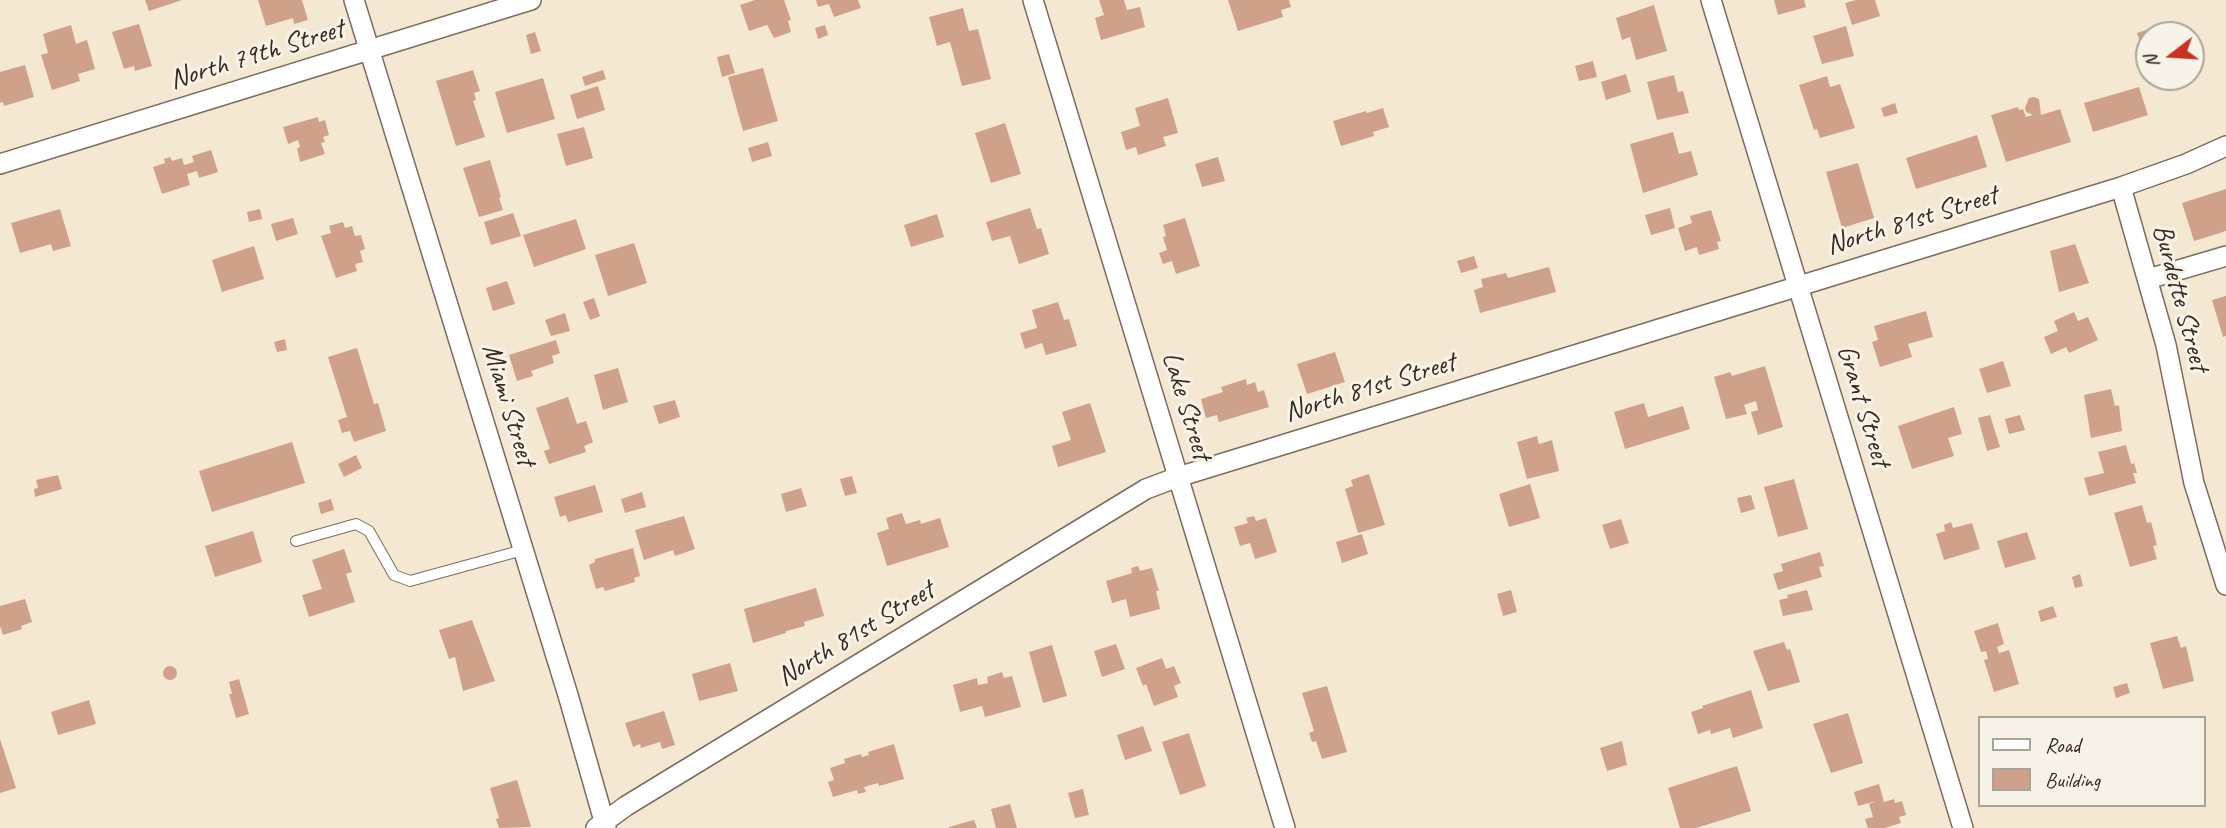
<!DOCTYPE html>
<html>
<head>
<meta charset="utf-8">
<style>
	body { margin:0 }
	#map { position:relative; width:2226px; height:828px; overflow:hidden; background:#f4e8d3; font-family:Caveat,sans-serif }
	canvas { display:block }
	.legend { position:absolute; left:1978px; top:716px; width:228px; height:91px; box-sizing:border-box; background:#f7f3e8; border:2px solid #aca397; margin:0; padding:9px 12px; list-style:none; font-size:21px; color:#3b2a1e }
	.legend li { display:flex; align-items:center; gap:14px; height:35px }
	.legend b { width:35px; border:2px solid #aca397 }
	.north { position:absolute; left:2135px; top:21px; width:70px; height:70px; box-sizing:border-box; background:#f7f3e8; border:2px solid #aca397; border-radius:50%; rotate:253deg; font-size:19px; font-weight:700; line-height:28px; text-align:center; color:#3b2a1e }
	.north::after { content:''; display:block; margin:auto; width:24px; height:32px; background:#c8321e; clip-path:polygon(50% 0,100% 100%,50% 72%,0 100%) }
</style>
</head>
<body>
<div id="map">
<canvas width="2226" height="828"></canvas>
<ul class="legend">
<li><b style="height:9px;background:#fff"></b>Road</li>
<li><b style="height:19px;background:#cfa18b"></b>Building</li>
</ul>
<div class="north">N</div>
</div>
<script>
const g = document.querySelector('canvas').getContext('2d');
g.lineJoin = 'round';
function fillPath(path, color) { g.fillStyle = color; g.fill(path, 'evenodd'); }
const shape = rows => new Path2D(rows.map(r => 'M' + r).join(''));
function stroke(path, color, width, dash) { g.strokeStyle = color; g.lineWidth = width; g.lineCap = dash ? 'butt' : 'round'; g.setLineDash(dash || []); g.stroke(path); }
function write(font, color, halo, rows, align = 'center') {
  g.font = font + ' Caveat,sans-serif'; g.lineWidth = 6; g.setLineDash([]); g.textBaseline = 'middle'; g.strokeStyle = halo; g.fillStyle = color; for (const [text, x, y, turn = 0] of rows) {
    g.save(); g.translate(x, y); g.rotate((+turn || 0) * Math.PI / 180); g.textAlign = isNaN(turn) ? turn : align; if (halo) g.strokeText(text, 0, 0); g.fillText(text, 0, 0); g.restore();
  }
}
fillPath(shape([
	[145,0,182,0,149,11],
	[258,0,302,0,308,20,294,24,293,18,266,26],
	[755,0,784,0,791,20,788,21,791,32,774,38,767,25,749,31,740,5],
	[816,0,858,0,861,8,834,17,829,4,818,7],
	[1099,0,1124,0,1127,10,1140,7,1145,27,1101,40,1095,18,1104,15],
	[1228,0,1289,0,1291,7,1281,10,1283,17,1238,31],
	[1774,0,1804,0,1806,7,1778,15],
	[1856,0,1875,0,1880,16,1852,25,1845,3],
	[1654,5,1667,51,1636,60,1630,37,1622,40,1616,18],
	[963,8,969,31,978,29,991,79,962,86,950,42,937,46,929,17],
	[139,24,152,66,135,71,134,66,124,69,112,32],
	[2164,24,2167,35,2149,35,2149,62,2147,63,2137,33],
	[71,25,76,44,87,40,95,69,78,74,80,81,52,90,41,55,48,53,43,34],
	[825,25,828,35,818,39,815,28],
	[1846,26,1854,56,1822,64,1813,36],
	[535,32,541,51,531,54,526,35],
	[729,54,735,73,722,77,717,57],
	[1593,61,1597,77,1579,81,1575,66],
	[25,65,34,97,4,106,3,102,0,103,0,72],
	[763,68,778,121,743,131,728,77],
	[473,70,480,91,474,93,476,100,473,101,485,137,456,146,436,81],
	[603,70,606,79,585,86,582,77],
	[1626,74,1631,92,1606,100,1601,82],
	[1674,75,1678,92,1683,91,1689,113,1657,120,1647,82],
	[1827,76,1830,87,1840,84,1855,128,1820,138,1817,129,1814,130,1799,85],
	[543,78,555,119,507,133,495,92],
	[598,86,605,110,577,119,570,95],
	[2139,87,2148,115,2093,132,2084,103],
	[2034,97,2039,99,2041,115,2060,109,2071,142,2006,162,1991,115,2018,107,2019,110,2023,109,2026,117,2033,115,2026,112,2025,108,2029,98],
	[1168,98,1178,133,1163,137,1166,146,1138,155,1136,147,1126,150,1121,132,1140,126,1135,108],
	[1895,103,1898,113,1884,117,1881,108],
	[1383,108,1389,127,1373,132,1374,136,1341,146,1333,121,1366,111,1367,113],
	[318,117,319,122,325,120,329,135,323,137,325,142,321,143,325,154,300,162,297,148,300,147,298,140,288,144,283,127],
	[1005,123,1021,174,991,183,975,133],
	[584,127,593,158,566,166,557,134],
	[1673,132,1679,154,1691,151,1698,175,1643,193,1630,144],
	[1977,135,1987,167,1916,189,1906,158],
	[768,142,772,156,752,162,748,148],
	[211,150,218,172,199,178,197,171,187,174,190,185,162,194,153,167,165,163,164,159,170,157,172,161,182,158,184,165,194,162,192,156],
	[1218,157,1225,181,1202,187,1195,164],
	[490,160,501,197,499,198,503,210,479,217,463,168],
	[1858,163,1874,218,1842,228,1826,172],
	[2226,189,2226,231,2194,241,2182,203],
	[1030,208,1037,229,1041,228,1049,254,1019,264,1010,236,992,241,986,222],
	[1670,208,1675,228,1651,235,1645,215],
	[60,209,71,246,53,251,51,244,20,253,11,223],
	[260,209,262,219,249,222,247,212],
	[1711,210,1721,241,1717,242,1719,249,1699,255,1697,247,1685,251,1678,228,1692,223,1690,216],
	[513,213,521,236,491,245,484,222],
	[937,214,944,237,911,247,904,225],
	[293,218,298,234,276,241,271,224],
	[1185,218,1200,266,1176,274,1172,261,1163,264,1159,253,1167,250,1163,237,1166,236,1163,225],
	[576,219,586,249,534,267,523,235],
	[343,222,345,228,352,226,355,236,361,235,365,249,360,251,363,262,355,264,357,271,336,278,321,236,331,233,329,226],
	[634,243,647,283,608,296,595,255],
	[2075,244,2089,283,2059,292,2050,251],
	[254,246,264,279,222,292,212,260],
	[1474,256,1478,268,1461,273,1457,261],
	[1549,267,1556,292,1480,313,1474,290,1483,287,1481,279,1506,273,1508,278],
	[507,281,515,304,493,311,486,288],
	[2226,296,2226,336,2223,337,2212,300],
	[594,298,600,316,590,320,583,302],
	[1058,302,1064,320,1069,319,1077,346,1046,355,1042,343,1025,349,1020,333,1037,328,1032,310],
	[1926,311,1933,337,1908,344,1912,357,1880,367,1872,342,1878,340,1874,326],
	[2074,312,2078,321,2088,317,2098,340,2069,353,2066,347,2051,354,2044,337,2058,331,2054,321],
	[565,313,570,331,551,336,545,320],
	[285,339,287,350,277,352,274,342],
	[556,340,560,353,552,356,554,363,531,371,533,376,517,381,509,355],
	[357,348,374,404,378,403,386,431,354,442,350,431,342,433,338,420,347,417,328,357],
	[1335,352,1345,382,1307,394,1297,364],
	[2003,361,2011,386,1987,393,1979,369],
	[1765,366,1783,427,1758,435,1751,412,1758,410,1756,401,1744,405,1747,414,1726,419,1714,377,1730,372,1732,376],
	[618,368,628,402,603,410,594,375],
	[1246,379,1247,385,1255,382,1258,392,1264,390,1269,407,1219,422,1217,415,1206,418,1201,399,1223,392,1221,387],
	[2111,389,2115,406,2119,405,2122,431,2091,438,2084,395],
	[568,397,577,424,586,421,593,442,584,446,586,452,549,464,544,451,550,449,536,408],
	[675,400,680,417,659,424,653,406],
	[1090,403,1106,452,1058,467,1052,446,1071,440,1062,412],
	[1644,403,1648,417,1683,406,1690,429,1625,449,1614,412],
	[1954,407,1962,434,1948,438,1954,456,1912,469,1898,426],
	[1990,415,2000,447,1987,451,1978,418],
	[2020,415,2025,430,2009,434,2005,419],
	[1537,436,1539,444,1552,440,1559,471,1527,479,1517,442],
	[292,442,305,483,212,512,199,471],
	[2126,445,2131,464,2134,463,2137,473,2133,473,2136,483,2089,496,2084,478,2104,473,2098,452],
	[356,455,362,468,344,477,338,464],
	[1369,474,1385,525,1358,533,1345,489,1353,486,1351,480],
	[58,475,62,489,35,497,34,489,38,488,36,480],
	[852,476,857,493,845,496,840,479],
	[1794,479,1808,529,1778,537,1764,487],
	[1530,484,1540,518,1509,527,1499,494],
	[595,485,603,512,568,522,566,515,560,517,554,497],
	[801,488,807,506,786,512,781,494],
	[642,492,646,507,625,513,621,499],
	[1751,495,1755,509,1741,513,1737,498],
	[331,499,334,510,321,514,318,503],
	[2142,505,2147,523,2151,522,2157,545,2153,546,2157,559,2130,567,2114,513],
	[902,513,906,524,920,520,921,524,940,518,949,547,887,566,877,533,889,529,886,518],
	[684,516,695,549,675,556,673,550,644,560,635,530],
	[1254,516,1256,521,1266,518,1277,552,1255,559,1250,543,1240,546,1234,527,1248,523,1246,518],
	[1621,519,1629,543,1610,549,1602,525],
	[1951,522,1953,528,1972,523,1980,549,1944,560,1936,534,1945,531,1944,525],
	[253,531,262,562,215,577,205,546],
	[2027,532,2036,559,2005,568,1997,541],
	[1362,534,1368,554,1342,563,1336,542],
	[633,548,640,576,634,578,635,582,605,591,603,587,596,589,589,565,595,562,595,559],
	[344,549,352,572,346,574,355,602,309,617,302,595,322,589,312,560],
	[1820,552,1824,566,1819,567,1822,577,1778,590,1773,574,1783,571,1781,564],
	[1138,566,1140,571,1152,568,1159,591,1156,591,1160,609,1130,617,1126,599,1112,603,1106,581,1132,573,1131,568],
	[2080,574,2083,586,2075,588,2072,577],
	[816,588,824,616,804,622,805,626,786,631,786,633,753,643,744,609],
	[1511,590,1517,612,1503,616,1497,594],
	[1807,590,1813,610,1783,616,1779,600,1788,598,1787,595],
	[25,599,32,622,21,626,22,629,3,635,0,626,0,606],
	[2053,606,2057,617,2041,622,2038,611],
	[472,620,495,681,463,691,455,657,449,659,439,630],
	[1998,623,2004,644,1997,647,1999,653,2009,650,2019,684,1994,692,1984,660,1988,659,1986,651,1981,652,1974,631],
	[2177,636,2181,648,2186,646,2194,681,2163,689,2150,643],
	[1784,642,1787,650,1790,649,1800,682,1768,691,1753,651],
	[1116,644,1125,669,1102,677,1094,651],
	[1052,645,1067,696,1043,703,1029,652],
	[1162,658,1166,669,1174,666,1181,683,1174,686,1178,697,1154,706,1146,684,1143,686,1136,668],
	[730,663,738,691,699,701,692,674],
	'163 673a7 7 0 1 1 14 0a7 7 0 1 1-14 0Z',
	[1002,672,1004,678,1012,676,1021,707,985,717,982,706,960,712,953,685,977,678,978,685,988,683,987,677],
	[239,679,249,714,236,718,229,694,232,694,229,682],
	[2127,683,2130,693,2116,698,2113,687],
	[1327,686,1347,752,1322,759,1316,741,1312,742,1309,733,1314,731,1302,693],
	[1751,690,1763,728,1733,738,1730,728,1711,734,1710,730,1698,734,1691,712,1703,708,1702,706],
	[89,700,96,724,58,735,51,712],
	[664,711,675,745,662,749,660,742,641,748,640,744,633,747,625,723],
	[1848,713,1863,763,1831,773,1813,724],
	[1143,726,1152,751,1125,760,1117,735],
	[1189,733,1206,786,1180,795,1162,742],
	[0,739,16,788,0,793],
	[1622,741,1627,765,1607,771,1600,748],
	[894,744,904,779,879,786,878,783,864,787,866,792,858,794,857,790,833,797,828,782,834,780,830,768,845,763,844,759,861,754,862,757,869,755,868,752],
	[1737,766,1751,811,1696,828,1680,828,1668,788],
	[517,780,531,827,499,828,496,819,499,818,490,788],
	[1879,784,1884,802,1894,799,1895,803,1902,801,1906,815,1899,817,1901,823,1885,828,1868,828,1865,819,1873,817,1869,804,1876,801,1858,806,1854,792],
	[1083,789,1089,815,1075,818,1068,793],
	[1010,804,1017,828,996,828,991,809],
	[974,820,977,828,949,828,949,827]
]), '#cfa18b');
const lane = shape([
	[296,541,356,524,369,531,394,575,410,581,523,550]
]);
const street = shape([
	[354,0,568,695,606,828],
	[1033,0,1285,828],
	[1711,0,1963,828],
	[0,164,531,0],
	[2121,187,2166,345,2194,483,2226,585],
	[2148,279,2226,256],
	[596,828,626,806,1146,489,1178,477,2121,187,2186,164,2226,146]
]);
stroke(lane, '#7c6c5d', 12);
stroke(street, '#7c6c5d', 22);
stroke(lane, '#fff', 10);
stroke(street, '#fff', 19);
write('28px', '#3b2a1e', '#f7f3e8', [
	["North 79th Street",257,55,-17],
	["North 81st Street",1912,221,-17],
	["Burdette Street",2180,298,75],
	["North 81st Street",1370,388,-17],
	["Miami Street",508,405,73],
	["Lake Street",1186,406,73],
	["Grant Street",1863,406,73],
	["North 81st Street",856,634,-31]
]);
</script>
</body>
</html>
